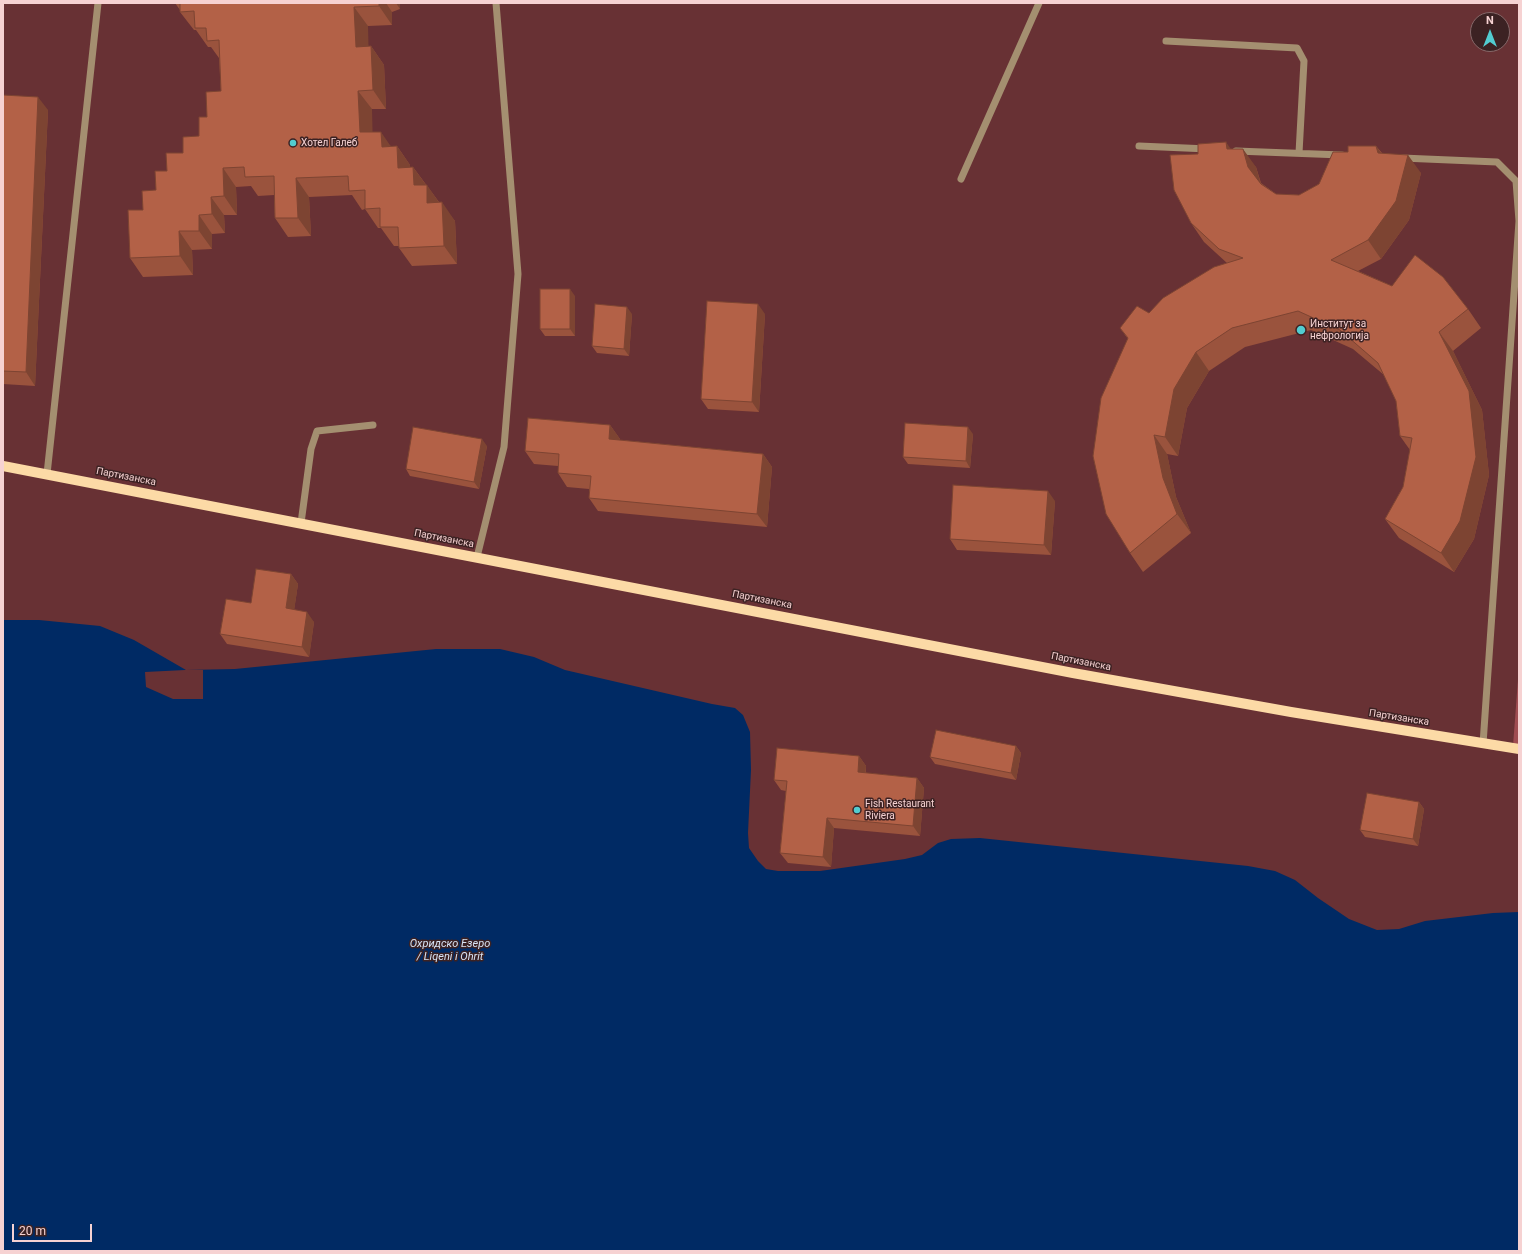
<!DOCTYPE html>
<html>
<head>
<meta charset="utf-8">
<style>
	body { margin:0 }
	#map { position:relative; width:1522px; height:1254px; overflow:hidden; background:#683134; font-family:Roboto,sans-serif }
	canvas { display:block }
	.frame { position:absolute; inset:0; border:4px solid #f6d2d2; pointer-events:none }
	.north { position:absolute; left:1470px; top:12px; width:40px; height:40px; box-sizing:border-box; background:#3c2223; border:1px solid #866869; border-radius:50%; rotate:0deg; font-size:11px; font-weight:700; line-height:16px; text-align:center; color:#f6d2d2 }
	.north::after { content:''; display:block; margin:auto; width:14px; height:18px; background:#52ccd0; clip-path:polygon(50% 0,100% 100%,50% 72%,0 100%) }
	.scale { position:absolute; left:12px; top:1224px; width:80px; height:18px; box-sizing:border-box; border:2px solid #f6d2d2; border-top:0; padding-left:5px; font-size:12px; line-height:14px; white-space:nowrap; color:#f6d2d2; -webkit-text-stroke:3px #3c2223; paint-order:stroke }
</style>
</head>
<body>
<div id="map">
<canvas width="1522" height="1254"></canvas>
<div class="frame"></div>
<div class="north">N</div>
<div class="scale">20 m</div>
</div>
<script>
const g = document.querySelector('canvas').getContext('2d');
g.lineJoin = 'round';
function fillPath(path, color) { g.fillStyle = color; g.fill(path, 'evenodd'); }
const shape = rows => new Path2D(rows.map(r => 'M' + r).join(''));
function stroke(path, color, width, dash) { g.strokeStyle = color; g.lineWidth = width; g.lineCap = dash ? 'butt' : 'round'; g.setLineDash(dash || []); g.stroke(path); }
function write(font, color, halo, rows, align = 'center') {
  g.font = font + ' Roboto,sans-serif'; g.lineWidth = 3; g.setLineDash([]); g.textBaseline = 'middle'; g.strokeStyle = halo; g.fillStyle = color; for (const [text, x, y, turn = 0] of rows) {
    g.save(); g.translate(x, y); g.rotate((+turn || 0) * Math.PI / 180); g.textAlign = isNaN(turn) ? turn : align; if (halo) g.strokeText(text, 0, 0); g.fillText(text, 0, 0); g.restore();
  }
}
fillPath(shape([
	[1519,666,1519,747,1513,746]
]), '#9f4c51');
fillPath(shape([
	[3,620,39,620,100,626,134,640,186,670,235,669,436,649,500,649,534,657,565,670,712,704,735,708,743,715,750,732,751,770,748,833,749,848,758,861,766,869,778,871,820,871,905,859,922,855,938,843,951,839,980,838,1248,866,1275,871,1295,880,1318,898,1349,919,1377,930,1399,929,1425,921,1493,913,1519,912,1519,1251,3,1251]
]), '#002a64');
fillPath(shape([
	[185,670,203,670,203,699,173,699,146,687,145,672]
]), '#683134');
stroke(shape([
	[1166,41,1297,48,1304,61,1299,153],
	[1139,146,1208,149],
	[1236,151,1342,155],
	[1402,158,1497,162,1516,181,1519,221,1483,744],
	[961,179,1039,3],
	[47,474,98,3],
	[301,523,311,449,317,431,373,425],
	[477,557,504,447,518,274,496,3]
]), '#a48f70', 7);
stroke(shape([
	[3,466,1073,673,1291,712,1519,749]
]), '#fcdaa6', 10);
fillPath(shape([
	[175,3,400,3,400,9,392,12,392,25,368,26,368,47,371,46,384,65,386,109,372,109,372,132,392,147,397,146,410,165,410,167,413,167,439,202,455,221,457,264,412,266,399,248,399,246,394,246,381,228,378,228,365,209,362,210,352,195,309,197,311,236,288,237,275,218,274,195,258,196,251,186,236,187,237,215,224,215,225,233,212,234,212,249,192,250,193,275,143,277,130,258,143,210,156,190,167,171,199,136,207,117,221,91,219,58,211,47,208,47,196,30,194,30,180,12,180,10],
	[3,95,48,110,35,386,3,384],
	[1376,146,1382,153,1421,173,1409,220,1381,259,1358,271,1392,286,1468,309,1481,328,1453,351,1482,410,1489,475,1474,539,1454,572,1399,538,1385,519,1403,487,1410,450,1400,436,1396,401,1384,375,1353,349,1311,330,1245,347,1209,371,1187,408,1178,456,1167,454,1176,497,1191,533,1143,572,1130,553,1128,339,1120,328,1149,313,1227,263,1204,242,1191,223,1198,154,1231,149,1256,167,1261,183,1276,194,1299,195,1319,184,1348,152],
	[575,296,575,336,545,336,540,329],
	[632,314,629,356,597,353,592,346],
	[765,314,759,412,708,409,701,399],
	[610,425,620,439,620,440,763,454,772,467,767,527,598,511,589,498,589,489,567,487,558,473,558,466,534,464,525,451],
	[973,434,970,468,908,464,903,457],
	[487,446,479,489,410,476,406,469],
	[1055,501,1051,555,957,550,950,539],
	[291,574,298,584,294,610,314,622,309,657,227,644,220,634,251,603],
	[1016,746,1021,753,1016,780,935,764,930,757],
	[859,756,866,766,866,773,917,778,924,788,920,836,834,828,831,867,788,863,780,853,786,791,781,790,774,780],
	[1419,802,1424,809,1418,846,1365,837,1360,830]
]), '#9a533d');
fillPath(shape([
	[379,3,386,3,392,12,392,25,379,6],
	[396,3,400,3,400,9],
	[354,7,368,26,369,66,356,47],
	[371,46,384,65,386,109,373,90],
	[358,91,372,109,373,151,360,132],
	[38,97,48,110,35,386,26,372],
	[381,132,394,151,382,147],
	[1226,142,1239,161,1227,149],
	[397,146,410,165,411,186,398,168],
	[1376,146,1389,164,1378,153],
	[1243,149,1256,167,1261,185,1248,167],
	[1408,155,1421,173,1409,220,1381,259,1368,240],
	[413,167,426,185,414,185],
	[223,168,236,187,237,215,224,196],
	[296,178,309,197,311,236,298,218],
	[427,185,440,204,427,203],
	[211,197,224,215,225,233,212,214],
	[442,202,455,221,457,264,444,246],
	[199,215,212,234,212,249,199,231],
	[179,231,192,250,193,275,180,256],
	[570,289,575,296,575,336,570,329],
	[758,304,765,314,759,412,752,402],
	[627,307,632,314,629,356,624,349],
	[1439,332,1453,351,1482,410,1489,475,1474,539,1454,572,1441,553],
	[1196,352,1209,371,1187,408,1178,456,1165,437,1174,389],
	[610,425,620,439,618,453,609,439],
	[968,427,973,434,970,468,966,461],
	[1154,435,1167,454,1176,497,1191,533,1177,514,1163,478],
	[482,439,487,446,479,489,474,482],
	[763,454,772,467,767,527,757,514],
	[1048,491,1055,501,1051,555,1044,545],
	[291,574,298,584,293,618,286,608],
	[307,612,314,622,309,657,302,647],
	[1016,746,1021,753,1016,780,1011,773],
	[859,756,866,766,865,783,858,772],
	[917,778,924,788,920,836,913,826],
	[1419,802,1424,809,1418,846,1413,839],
	[827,818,834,828,831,867,823,857]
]), '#7d4432');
const building = shape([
	[180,3,379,3,379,6,354,7,356,47,371,46,373,90,358,91,360,132,381,132,382,147,397,146,398,168,413,167,414,185,427,185,427,203,442,202,444,246,399,248,398,227,380,227,380,208,365,209,365,190,349,191,348,176,296,178,298,218,275,218,274,176,245,177,244,167,223,168,224,196,211,197,212,214,199,215,199,231,179,231,180,256,130,258,128,210,143,210,142,191,156,190,155,171,167,171,166,153,183,153,183,137,199,136,199,117,207,117,206,92,221,91,219,40,207,41,206,28,195,28,194,11,180,12,180,3],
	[3,95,38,97,26,372,3,371,3,95],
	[1226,142,1227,149,1243,149,1248,167,1261,184,1276,194,1299,195,1319,184,1333,152,1348,152,1348,146,1376,146,1378,153,1408,155,1396,201,1368,240,1331,260,1392,286,1415,255,1443,277,1468,309,1439,332,1469,391,1476,457,1460,521,1441,553,1385,519,1403,487,1412,438,1400,436,1396,401,1378,363,1340,330,1298,311,1232,328,1196,352,1174,389,1165,437,1154,435,1163,478,1177,514,1130,553,1106,514,1093,456,1101,398,1128,338,1120,328,1137,306,1149,313,1163,298,1214,267,1243,258,1219,249,1191,223,1174,190,1170,155,1198,154,1198,144,1226,142],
	[540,289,570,289,570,329,540,329,540,289],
	[707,301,758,304,752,402,701,399,707,301],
	[595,304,627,307,624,349,592,346,595,304],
	[528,418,610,425,609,439,763,454,757,514,589,498,591,476,558,473,559,454,525,451,528,418],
	[905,423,968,427,966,461,903,457,905,423],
	[413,427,482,439,474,482,406,469,413,427],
	[953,485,1048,491,1044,545,950,539,953,485],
	[256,569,291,574,286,608,307,612,302,647,220,634,226,599,251,603,256,569],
	[936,730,1016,746,1011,773,930,757,936,730],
	[777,748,859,756,858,772,917,778,913,826,827,818,823,857,780,853,787,781,774,780,777,748],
	[1367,793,1419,802,1413,839,1360,830,1367,793]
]);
fillPath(building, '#b36147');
stroke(building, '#7d4432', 1);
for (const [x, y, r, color] of [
	[293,143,4,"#52ccd0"],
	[1301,330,5,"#52ccd0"],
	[857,810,4,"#52ccd0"]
]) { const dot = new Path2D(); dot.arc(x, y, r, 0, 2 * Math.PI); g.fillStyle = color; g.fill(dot); stroke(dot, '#3c2223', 1.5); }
write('10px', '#f6d2d2', '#3c2223', [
	["Хотел Галеб",301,143],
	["Институт за",1310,324],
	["нефрологија",1310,336],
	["Fish Restaurant",865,804],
	["Riviera",865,816]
], 'left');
write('10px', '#f6d2d2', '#3c2223', [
	["Партизанска",126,477,11],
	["Партизанска",444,539,11],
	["Партизанска",762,600,11],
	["Партизанска",1081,662,11],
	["Партизанска",1399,718,9]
]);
write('italic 11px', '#d6e2f4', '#3c2223', [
	["Охридско Езеро",450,944],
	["/ Liqeni i Ohrit",450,957]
]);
</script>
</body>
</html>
